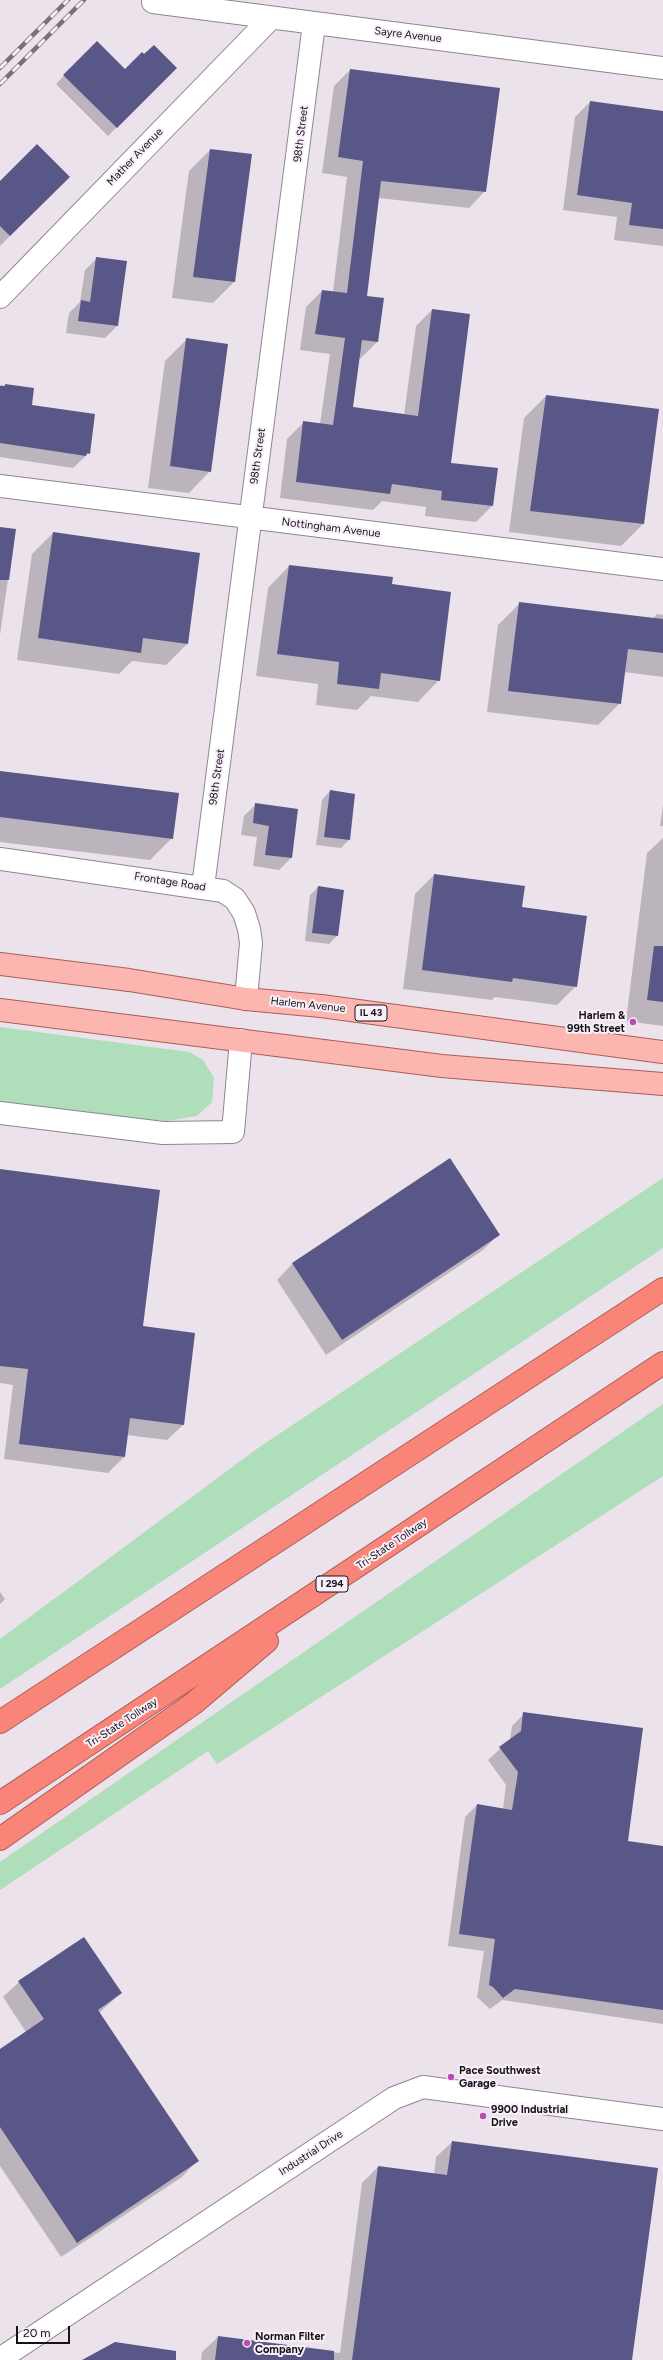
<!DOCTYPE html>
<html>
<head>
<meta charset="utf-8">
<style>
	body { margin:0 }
	#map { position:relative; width:663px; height:2360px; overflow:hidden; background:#ebe2ec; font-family:Figtree,sans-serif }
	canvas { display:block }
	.scale { position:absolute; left:16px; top:2326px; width:54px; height:18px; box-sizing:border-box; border:2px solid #161316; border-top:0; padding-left:5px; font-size:12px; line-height:14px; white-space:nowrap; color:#161316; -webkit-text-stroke:3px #f8effa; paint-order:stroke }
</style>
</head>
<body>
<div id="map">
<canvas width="663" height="2360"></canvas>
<div class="scale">20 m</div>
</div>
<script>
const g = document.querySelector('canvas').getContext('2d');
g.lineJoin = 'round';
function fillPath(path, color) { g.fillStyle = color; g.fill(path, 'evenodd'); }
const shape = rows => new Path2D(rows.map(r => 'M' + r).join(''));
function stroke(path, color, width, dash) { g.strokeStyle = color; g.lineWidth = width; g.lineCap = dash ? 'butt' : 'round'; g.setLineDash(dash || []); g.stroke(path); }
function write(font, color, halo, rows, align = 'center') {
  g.font = font + ' Figtree,sans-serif'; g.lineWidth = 4; g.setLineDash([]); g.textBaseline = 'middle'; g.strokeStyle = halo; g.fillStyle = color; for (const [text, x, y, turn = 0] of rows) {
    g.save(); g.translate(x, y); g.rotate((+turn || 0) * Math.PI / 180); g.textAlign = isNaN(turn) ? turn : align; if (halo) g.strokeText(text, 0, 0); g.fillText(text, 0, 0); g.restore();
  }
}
fillPath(shape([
	[0,1027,189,1052,203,1060,214,1078,212,1102,197,1116,166,1121,49,1113,0,1106],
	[663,1178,663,1248,0,1689,0,1639,258,1448],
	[663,1404,663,1476,217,1764,208,1751,0,1890,0,1862]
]), '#aedeba');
fillPath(shape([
	[97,42,125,70,175,68,108,136,56,84],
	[350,70,485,191,469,208,378,198,366,297,383,299,377,342,361,358,359,358,352,408,404,415,416,326,432,310,450,464,492,506,476,522,425,516,426,507,382,501,373,510,280,498,287,439,304,422,320,424,330,354,300,350,306,307,322,291,333,292,347,177,322,173,334,86],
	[590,102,663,112,663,246,614,240,617,217,563,210,575,117],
	[210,150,234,282,213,303,172,298,189,171],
	[69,177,0,246,0,181],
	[97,258,117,326,105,338,66,333,69,313,80,302,85,270],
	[187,339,210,471,189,493,148,488,165,361],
	[0,385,33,389,31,406,89,453,73,468,0,457],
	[546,396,658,410,643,524,621,546,509,532,524,418],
	[0,528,15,530,0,635],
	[53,533,187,644,166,665,132,661,119,674,17,660,32,554],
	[289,566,391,585,439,680,418,702,371,696,357,710,316,705,318,684,256,676,268,588],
	[520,603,652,619,657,614,663,615,663,677,624,672,620,703,598,725,487,712,498,625],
	[0,771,172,838,150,860,0,842],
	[330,791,354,795,349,840,341,848,316,845,322,800],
	[256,804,291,858,279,870,253,866,257,837,241,835,244,816],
	[663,805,663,826,660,826],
	[663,838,663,1026,626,1021,647,853],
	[434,875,521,908,576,986,557,1005,495,997,492,1000,403,989,415,894],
	[318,887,337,936,329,944,305,941,310,895],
	[450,1159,499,1234,483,1250,326,1355,277,1280,292,1264],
	[0,1170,141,1327,183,1425,167,1440,127,1435,124,1457,108,1473,4,1459,13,1385,0,1383],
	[0,1592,5,1599,0,1604],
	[524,1714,627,1842,663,1847,663,2024,502,2000,490,2009,477,1997,484,1951,448,1946,465,1817,477,1805,503,1809,506,1785,488,1760,510,1740,512,1726],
	[19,1982,121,1993,99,2013,197,2161,182,2177,61,2257,0,2166,0,2050,26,2032,3,1997],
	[452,2142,631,2360,201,2360,202,2352,218,2337,340,2353,362,2183,378,2167,434,2175,436,2157]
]), '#0003');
fillPath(shape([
	[97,41,125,69,142,52,144,54,154,45,177,68,117,128,63,75],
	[350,69,500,88,486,192,381,181,367,296,384,298,378,342,362,340,353,407,418,416,432,309,470,314,451,463,498,468,493,506,441,500,442,491,392,484,390,494,296,482,303,421,333,425,345,338,315,334,322,290,347,293,363,161,338,157],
	[590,101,663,111,663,229,629,225,632,203,577,195],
	[37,144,70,177,10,236,0,226,0,181],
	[210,149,252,154,235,282,193,277],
	[96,257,127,261,118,326,78,321,81,300,90,302],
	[186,338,228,344,211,472,170,466],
	[5,384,34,388,32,405,95,414,90,454,87,453,86,456,0,443,0,386,5,386],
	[546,395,659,409,644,524,530,511],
	[0,527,16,529,9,580,0,580],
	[53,532,200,553,188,644,143,638,141,653,38,638],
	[289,565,393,577,392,584,451,592,440,681,381,673,379,689,337,684,339,662,277,654],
	[519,602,663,619,663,653,628,649,621,704,508,691],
	[0,771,179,793,173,839,0,817],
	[330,790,355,794,350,840,324,837],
	[255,803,298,809,292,858,265,855,269,826,253,823],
	[434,874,525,886,522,907,587,916,577,987,513,978,512,982,422,970],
	[318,886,344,890,338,936,312,933],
	[654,946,663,946,663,1002,647,1000],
	[450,1158,500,1235,342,1340,292,1263],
	[0,1169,160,1190,143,1326,195,1333,184,1425,130,1418,125,1457,19,1444,28,1369,0,1366],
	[523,1712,643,1728,628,1841,663,1846,663,2010,515,1989,503,1998,493,1987,489,1985,495,1939,459,1934,477,1804,512,1810,518,1772,499,1747,521,1731],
	[84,1937,122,1993,98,2010,199,2161,77,2243,0,2127,0,2049,44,2019,18,1981],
	[452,2141,658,2168,632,2360,352,2360,378,2166,447,2175],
	[218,2336,334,2351,334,2360,215,2360],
	[115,2342,176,2351,176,2360,82,2360]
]), '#585787');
const minor = shape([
	[153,2,663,68],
	[0,297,271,18],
	[0,486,663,569],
	[0,859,223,891,235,899,244,913,249,929,251,943,246,999],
	[203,887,314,24],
	[0,1113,163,1133,233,1132,241,1040],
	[0,2359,394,2098,423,2087,663,2119]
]);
const major = shape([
	[0,964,129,980,246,999,321,1006,663,1052],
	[0,1010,442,1066,663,1084]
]);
const highway = shape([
	[0,1722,663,1289],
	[0,1803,663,1363],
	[0,1839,194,1703,267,1641]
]);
stroke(minor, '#8e858f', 24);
stroke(major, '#aa5d56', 24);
stroke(highway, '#aa5d56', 24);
stroke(minor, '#fff', 22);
stroke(major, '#fbb6af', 22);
stroke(highway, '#f98579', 22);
const rail = shape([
	[0,68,68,0],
	[0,84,84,0]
]);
stroke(rail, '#777278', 4.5);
stroke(rail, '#f8effa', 3, [9]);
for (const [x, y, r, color] of [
	[633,1022,4,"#b74eb0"],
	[451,2077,4,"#b74eb0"],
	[483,2116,4,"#b74eb0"],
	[247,2343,4,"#b74eb0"]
]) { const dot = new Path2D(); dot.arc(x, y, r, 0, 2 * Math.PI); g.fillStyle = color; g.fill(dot); stroke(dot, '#f8effa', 1.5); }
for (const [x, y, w] of [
	[371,1013,32],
	[332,1584,32]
]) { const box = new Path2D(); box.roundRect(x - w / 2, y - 8, w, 16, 3); g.fillStyle = '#f8effa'; g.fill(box); stroke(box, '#161316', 1); }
write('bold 10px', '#161316', null, [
	["IL 43",371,1013],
	["I 294",332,1584]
]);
write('11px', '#161316', '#f8effa', [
	["Sayre Avenue",408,35,7],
	["98th Street",301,134,-83],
	["Mather Avenue",135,157,-46],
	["98th Street",258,456,-82],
	["Nottingham Avenue",331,528,7],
	["98th Street",217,777,-82],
	["Frontage Road",170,882,9],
	["Harlem Avenue",308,1005,6],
	["Tri-State Tollway",392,1544,-34],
	["Tri-State Tollway",122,1723,-33],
	["Industrial Drive",311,2153,-33]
]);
write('bold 11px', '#161316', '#f8effa', [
	["Harlem &",625,1016,"right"],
	["99th Street",625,1029,"right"],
	["Pace Southwest",459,2071],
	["Garage",459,2084],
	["9900 Industrial",491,2110],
	["Drive",491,2123],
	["Norman Filter",255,2337],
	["Company",255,2350]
], 'left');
</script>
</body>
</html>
